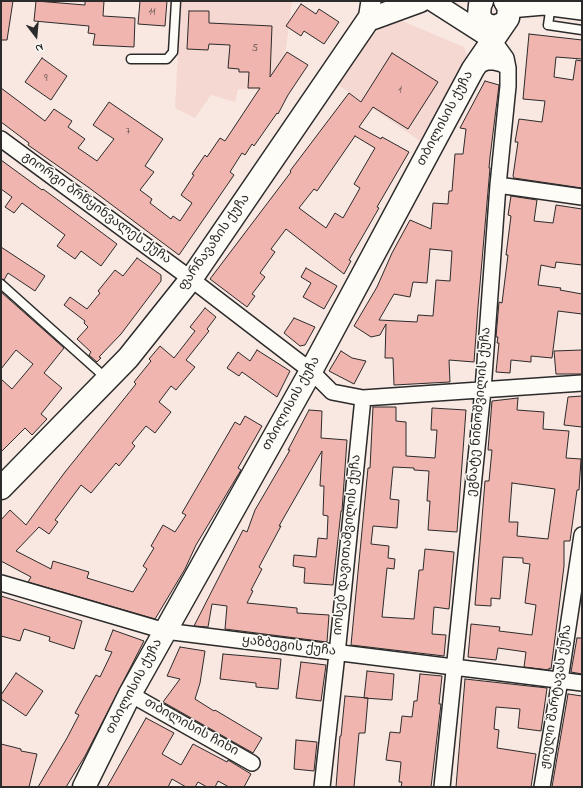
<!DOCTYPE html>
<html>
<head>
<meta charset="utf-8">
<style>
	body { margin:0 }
	#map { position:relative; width:583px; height:788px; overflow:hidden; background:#f9e7e1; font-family:"Indie Flower",sans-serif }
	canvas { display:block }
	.frame { position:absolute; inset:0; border:2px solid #2b2b2b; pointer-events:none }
	.north { position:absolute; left:16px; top:16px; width:40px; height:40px; -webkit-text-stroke:3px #fdfcf7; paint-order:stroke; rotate:164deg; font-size:11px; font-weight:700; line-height:16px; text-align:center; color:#2b2b2b }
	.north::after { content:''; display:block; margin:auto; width:14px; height:18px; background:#2b2b2b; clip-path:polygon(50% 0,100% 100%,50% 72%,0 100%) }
</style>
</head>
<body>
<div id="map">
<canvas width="583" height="788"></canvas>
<div class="frame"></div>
<div class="north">N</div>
</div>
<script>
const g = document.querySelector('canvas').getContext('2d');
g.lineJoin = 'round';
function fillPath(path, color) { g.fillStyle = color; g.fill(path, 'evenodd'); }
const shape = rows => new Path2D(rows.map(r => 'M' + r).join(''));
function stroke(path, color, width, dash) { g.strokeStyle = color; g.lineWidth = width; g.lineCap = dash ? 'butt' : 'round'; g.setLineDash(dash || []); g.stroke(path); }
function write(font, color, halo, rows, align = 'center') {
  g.font = font + ' "Indie Flower","Noto Sans Georgian",sans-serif'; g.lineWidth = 3; g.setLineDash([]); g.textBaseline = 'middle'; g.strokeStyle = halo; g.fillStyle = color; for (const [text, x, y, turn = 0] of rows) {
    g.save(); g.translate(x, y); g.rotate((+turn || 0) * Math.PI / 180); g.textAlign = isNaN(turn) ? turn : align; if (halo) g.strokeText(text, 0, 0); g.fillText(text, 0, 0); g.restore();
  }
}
fillPath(shape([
	[181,1,292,1,286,49,271,90,238,89,235,102,211,95,195,118,175,108],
	[400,20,464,47,467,54,420,141,337,84,368,40,377,31]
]), '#f6d8d2');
const building = shape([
	[1,1,13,1,7,40,1,40,1,1],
	[36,1,85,5,85,1,104,1,103,16,135,18,134,47,93,45,95,34,88,33,89,26,34,21,36,1],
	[140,1,167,1,165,26,138,24,140,1],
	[301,4,316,14,319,9,339,22,324,44,304,31,301,36,286,26,301,4],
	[189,11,209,11,209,23,272,26,270,77,287,52,308,65,288,95,278,114,277,113,254,146,252,144,245,155,242,153,230,172,234,175,179,255,88,187,28,145,29,143,1,122,1,88,45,121,54,109,72,121,68,127,85,139,78,148,97,161,114,139,93,125,109,102,163,139,145,166,154,172,140,190,152,199,150,203,171,219,173,216,180,221,192,203,181,195,194,175,192,174,205,155,207,157,220,138,225,141,260,88,248,88,249,72,239,72,239,69,228,68,230,45,209,44,208,50,187,49,189,11],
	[529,34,582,40,582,59,556,57,554,77,573,80,576,60,582,61,582,188,514,178,513,176,518,142,515,142,519,119,542,122,545,101,523,99,529,34],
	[392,53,438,82,408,129,373,107,359,127,381,139,382,137,409,152,377,207,379,208,349,260,351,261,344,274,286,229,271,249,275,252,260,273,265,277,252,294,255,296,247,307,210,279,291,172,290,171,349,93,361,102,392,53],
	[355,136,375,148,354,184,360,188,343,218,335,213,326,228,299,208,314,189,317,191,355,136],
	[42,58,67,76,51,100,25,82,42,58],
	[485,81,499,85,490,157,489,168,490,168,478,307,474,362,449,360,450,382,394,385,393,358,385,358,386,324,380,335,371,337,354,326,377,287,392,253,410,220,431,229,433,203,448,204,449,191,452,191,455,154,463,154,466,129,460,128,485,81],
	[430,249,452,251,450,281,436,280,433,316,418,315,417,322,379,320,394,294,410,297,413,282,427,283,430,249],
	[1,160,42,190,43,189,58,200,117,244,101,266,81,251,75,259,57,246,65,235,22,203,14,213,5,207,12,197,1,189,1,160],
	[511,196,537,200,534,221,553,223,556,205,582,209,582,265,556,262,555,268,541,265,538,285,561,288,560,290,582,294,582,314,558,311,552,358,531,356,531,362,511,360,510,373,496,372,499,343,497,343,498,337,496,337,499,302,502,303,508,255,506,255,511,216,508,215,511,196],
	[1,247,45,276,35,291,8,273,4,280,1,279,1,247],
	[137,258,161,275,161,281,121,334,99,357,101,358,97,362,89,355,91,352,77,339,88,327,84,323,85,321,64,305,70,297,87,309,100,293,98,291,115,270,123,276,137,258],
	[306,268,337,286,324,309,303,297,311,283,301,277,306,268],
	[1,292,64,348,44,373,62,388,41,414,47,419,32,435,25,428,1,452,1,379,12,389,33,364,16,350,1,369,1,292],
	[205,308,216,317,207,329,209,331,186,360,195,367,176,390,171,386,159,402,171,412,155,433,146,426,132,443,135,446,119,466,116,463,91,493,81,485,55,520,58,522,49,534,39,527,16,551,51,569,53,561,89,572,87,578,133,592,147,569,143,566,154,548,151,546,163,525,175,532,186,515,182,513,235,422,240,425,245,416,262,426,238,468,241,470,196,545,185,569,155,619,28,582,31,577,1,561,1,520,10,510,26,525,65,472,136,384,134,382,151,361,149,359,160,346,174,358,195,331,190,327,205,308],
	[294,318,315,327,305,345,300,346,284,333,294,318],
	[257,350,290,371,277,397,242,372,239,376,227,368,238,352,250,361,257,350],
	[582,350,582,374,556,374,554,351,582,350],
	[341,351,352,358,366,361,354,384,329,371,341,351],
	[582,396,582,427,564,425,568,397,582,396],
	[518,398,517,410,544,412,543,429,569,431,566,458,581,459,579,490,577,490,570,541,564,541,564,566,559,607,551,669,549,668,549,670,524,667,526,652,498,648,496,660,468,657,471,624,500,627,499,631,532,635,536,605,525,603,530,564,523,563,523,558,503,557,500,599,491,598,491,606,475,605,485,481,489,481,492,450,488,450,492,401,518,398],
	[512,483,555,489,548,539,517,536,518,522,509,522,512,483],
	[373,407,396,407,396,421,406,422,406,456,435,458,437,430,431,430,432,408,466,410,457,532,428,530,430,501,427,501,429,471,414,470,414,468,393,467,390,499,399,500,397,528,373,526,371,544,389,546,388,558,395,559,394,569,387,568,382,617,414,619,419,570,423,570,425,549,454,552,449,609,434,607,432,634,446,635,444,656,351,645,368,468,370,468,373,407],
	[309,410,322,411,321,438,347,440,342,511,341,511,333,585,304,583,305,568,293,566,294,555,316,557,318,538,327,539,328,516,323,515,324,486,320,486,322,451,279,526,281,526,259,567,262,569,251,590,253,591,247,603,297,608,297,613,329,615,327,642,225,629,227,606,212,604,208,627,194,626,243,530,247,532,255,510,290,450,288,450,309,410],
	[1,596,82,621,74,649,49,641,50,637,24,629,20,641,1,636,1,596],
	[113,630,144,641,85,756,66,787,38,787,67,738,79,715,75,713,96,675,100,677,112,652,105,650,113,630],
	[577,638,582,638,582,674,571,672,577,638],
	[180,647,205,651,200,683,195,699,214,711,215,710,262,738,253,753,163,702,180,679,167,676,180,647],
	[223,654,281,659,278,689,256,687,256,683,220,679,223,654],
	[301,662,326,665,321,701,296,698,301,662],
	[367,671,394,674,392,700,364,698,367,671],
	[16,673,43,691,26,716,1,699,1,695,16,673],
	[420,674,442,676,439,704,441,704,431,787,401,787,402,782,399,782,401,762,386,760,390,732,400,733,402,716,412,717,414,701,417,701,420,674],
	[465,679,547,688,541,731,518,728,520,709,496,707,494,729,499,730,497,748,536,754,531,787,456,787,465,679],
	[568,694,582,696,582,787,552,787,568,694],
	[345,696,368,698,365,733,359,733,354,787,336,787,340,736,341,736,345,696],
	[146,718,174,733,162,754,181,765,193,744,227,762,228,760,251,774,244,787,229,787,218,781,215,787,207,787,198,782,195,787,186,787,172,779,168,787,107,787,146,718],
	[296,740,317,742,314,771,294,769,296,740],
	[1,744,21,749,21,751,37,754,29,787,1,787,1,744]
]);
fillPath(building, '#f0b5ae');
stroke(building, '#2b2b2b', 1);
const service = shape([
	[551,5,548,25,582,30],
	[131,59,167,59,173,52,176,1],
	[1,284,107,379]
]);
const minor = shape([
	[473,69,479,65,487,62,494,62,502,64,508,68],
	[1,139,191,279,311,371,332,392,363,398,582,383],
	[498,185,582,197],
	[1,583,165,631,582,683],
	[130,694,252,763],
	[322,787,337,654,363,398],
	[442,787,483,390,498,185,508,86,508,68,506,58,493,40],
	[542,787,560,680,582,535]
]);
const tertiary = shape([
	[432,1,493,40],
	[509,8,544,5,582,10],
	[368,20,371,1]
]);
const secondary = shape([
	[482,1,480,5,479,15,484,24,495,27,504,23],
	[1,488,128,358,191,279,368,20,420,1],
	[84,787,130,694,311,371,473,69,508,18,509,8,505,1]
]);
stroke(service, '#2b2b2b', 11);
stroke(minor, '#2b2b2b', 18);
stroke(tertiary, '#2b2b2b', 22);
stroke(secondary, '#2b2b2b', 25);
stroke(shape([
	[353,2,353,1]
]), '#2b2b2b', 2.5, [4, 3]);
stroke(service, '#fdfcf7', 8);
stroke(minor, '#fdfcf7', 15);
stroke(tertiary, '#fdfcf7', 19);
stroke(secondary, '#fdfcf7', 22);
write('11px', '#5c4e4c', null, [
	["11",152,13],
	["5",255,49],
	["9",46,79],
	["1",400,91],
	["7",128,132]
]);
write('13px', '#2b2b2b', '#fdfcf7', [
	["თბილისის ქუჩა",446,119,-62],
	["გიორგი ბრწყინვალეს ქუჩა",96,209,36],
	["ფარნავაზის ქუჩა",215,243,-55],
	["თბილისის ქუჩა",292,404,-61],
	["ეგნატე ნინოშვილის ქუჩა",480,412,-85],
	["იოსებ დავითაშვილის ქუჩა",348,545,-84],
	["ყაზბეგის ქუჩა",289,647,7],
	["თბილისის ქუჩა",135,687,-62],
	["ჟიული შარტავას ქუჩა",557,697,-81],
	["თბილისის ჩიხი",191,728,29]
]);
</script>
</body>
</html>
